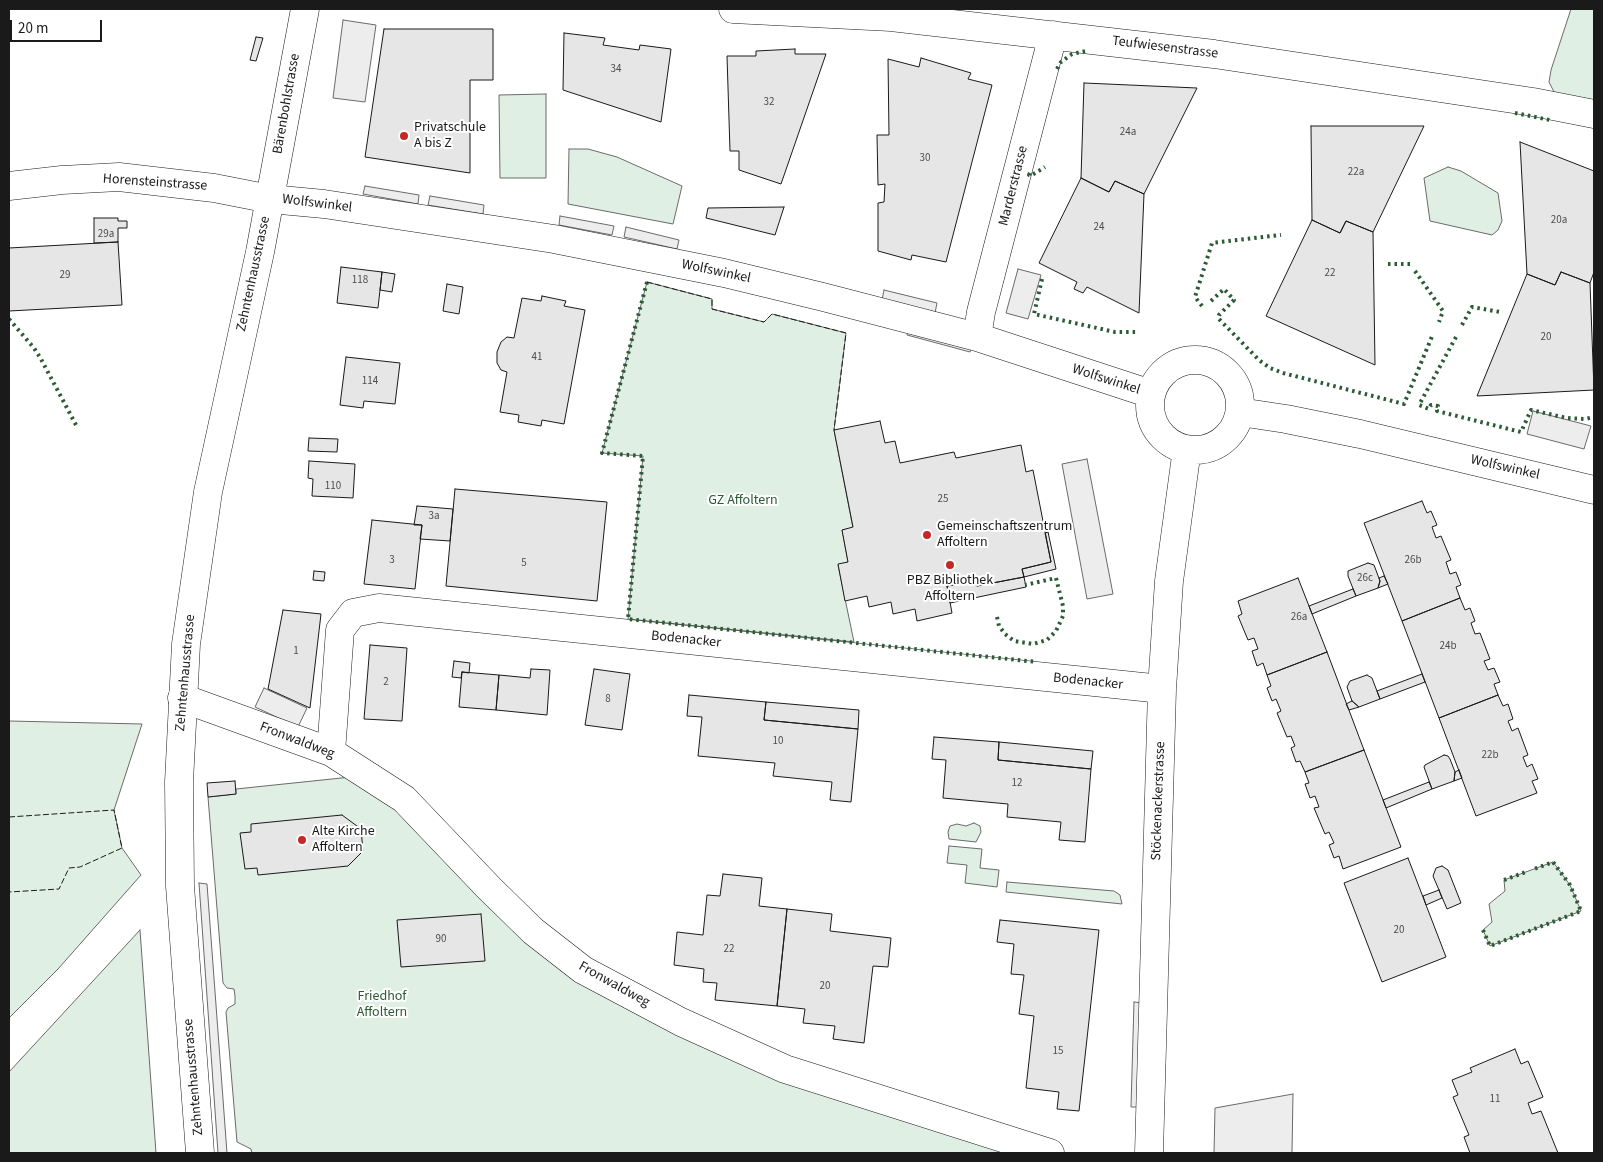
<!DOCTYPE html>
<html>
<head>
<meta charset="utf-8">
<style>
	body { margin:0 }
	#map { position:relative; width:1603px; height:1162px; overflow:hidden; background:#fff; font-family:"Source Sans 3",sans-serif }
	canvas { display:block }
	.frame { position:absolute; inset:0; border:10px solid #1a1a1a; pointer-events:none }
	.scale { position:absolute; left:10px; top:20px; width:92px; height:22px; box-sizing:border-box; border:2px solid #1a1a1a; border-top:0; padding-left:6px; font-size:15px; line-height:18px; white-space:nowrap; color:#1a1a1a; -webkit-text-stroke:4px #fff; paint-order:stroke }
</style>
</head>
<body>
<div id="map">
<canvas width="1603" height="1162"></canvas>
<div class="frame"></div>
<div class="scale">20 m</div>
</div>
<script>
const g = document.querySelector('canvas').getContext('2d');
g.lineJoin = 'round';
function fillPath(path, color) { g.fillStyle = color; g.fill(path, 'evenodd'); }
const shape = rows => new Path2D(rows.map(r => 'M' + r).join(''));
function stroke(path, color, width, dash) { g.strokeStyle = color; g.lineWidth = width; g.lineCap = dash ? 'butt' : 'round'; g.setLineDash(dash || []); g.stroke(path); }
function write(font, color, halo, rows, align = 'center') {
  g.font = font + ' "Source Sans 3",sans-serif'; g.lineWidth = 4; g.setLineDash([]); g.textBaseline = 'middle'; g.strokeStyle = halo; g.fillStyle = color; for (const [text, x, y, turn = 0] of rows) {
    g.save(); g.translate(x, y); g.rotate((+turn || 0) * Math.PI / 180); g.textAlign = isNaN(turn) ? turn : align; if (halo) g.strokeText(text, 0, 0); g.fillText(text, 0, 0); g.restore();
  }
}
const green = shape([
	[1571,9,1594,9,1594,108,1558,100,1549,82,1551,70,1571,9],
	[546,94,546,178,500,178,499,95,546,94],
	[569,149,588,149,617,157,682,186,673,224,568,204,569,149],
	[1448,167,1461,171,1498,193,1502,221,1498,230,1492,235,1430,221,1424,178,1448,167],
	[647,282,712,299,712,309,764,322,772,314,846,333,834,430,853,528,842,530,848,562,838,565,854,642,628,619,643,456,602,453,647,282],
	[9,721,142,724,114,810,122,848,141,875,58,969,9,1018,9,721],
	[351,777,402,812,541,952,1014,1153,252,1153,251,1149,237,1142,226,1012,228,1008,235,1004,235,996,234,989,227,988,223,983,208,797,236,794,236,789,351,777],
	[974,823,980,826,981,832,976,842,949,839,948,832,950,826,957,824,966,826,974,823],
	[949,846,982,849,980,868,999,870,997,887,965,883,967,865,947,863,949,846],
	[1553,862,1570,885,1581,911,1490,946,1483,930,1492,922,1489,904,1505,891,1504,880,1553,862],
	[1007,882,1114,891,1120,895,1122,904,1006,892,1007,882],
	[140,930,156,1153,9,1153,9,1072,140,930]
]);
fillPath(green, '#e0efe3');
stroke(green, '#6a6a6a', 1);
const parking = shape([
	[343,20,376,25,365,102,333,98,343,20],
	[365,186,419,195,418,204,363,194,365,186],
	[430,196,484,205,483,214,428,205,430,196],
	[560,216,614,226,612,235,559,225,560,216],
	[626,227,679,240,677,249,624,237,626,227],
	[1018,269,1041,275,1028,319,1006,313,1018,269],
	[884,290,937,303,935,313,882,300,884,290],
	[909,327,972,344,970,352,907,335,909,327],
	[1533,411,1591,426,1584,449,1527,434,1533,411],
	[1087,459,1113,594,1087,599,1062,464,1087,459],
	[264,688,307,708,298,727,255,707,264,688],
	[199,883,207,884,227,1153,218,1153,199,883],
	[1134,1002,1143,1003,1140,1107,1131,1107,1134,1002],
	[1293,1094,1292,1153,1214,1153,1215,1108,1293,1094]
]);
fillPath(parking, '#ededed');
stroke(parking, '#6a6a6a', 1);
const building = shape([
	[384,29,493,29,493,80,470,80,470,173,365,157,384,29],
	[564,33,605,38,603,45,639,50,640,45,671,49,661,122,563,90,564,33],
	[256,37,263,38,256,61,250,60,256,37],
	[795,49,795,54,826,54,781,184,739,170,739,151,730,151,727,56,756,56,756,51,795,49],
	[921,58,971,73,968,79,992,85,946,262,912,255,911,260,878,251,878,203,884,202,885,184,878,185,877,135,889,135,888,59,919,67,921,58],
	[1084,83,1197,88,1144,194,1115,181,1109,192,1081,178,1084,83],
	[1311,126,1424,126,1373,232,1346,221,1340,233,1312,220,1311,126],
	[1520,142,1594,171,1594,272,1590,283,1561,272,1555,285,1527,274,1520,142],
	[1081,178,1109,192,1115,181,1144,194,1139,313,1087,287,1083,293,1074,289,1077,282,1039,263,1081,178],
	[784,207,775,235,706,218,708,208,784,207],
	[94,218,118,218,118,221,127,221,127,228,118,228,118,242,94,243,94,218],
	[1312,220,1340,233,1346,221,1373,232,1375,365,1266,316,1312,220],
	[118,242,122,305,9,311,9,248,118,242],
	[341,267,382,272,378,308,337,303,341,267],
	[382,272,395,274,392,292,380,290,382,272],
	[1561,272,1590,283,1594,390,1477,396,1527,274,1555,285,1561,272],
	[447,284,463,287,459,314,443,311,447,284],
	[542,296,566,301,564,306,585,310,564,424,542,420,541,426,518,422,519,415,500,412,507,372,501,370,497,363,497,352,501,342,507,337,514,338,522,298,541,301,542,296],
	[346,357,400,363,395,404,364,401,363,408,340,405,346,357],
	[880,421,885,443,895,441,900,463,954,452,956,458,1021,445,1026,472,1033,470,1051,562,1022,569,1024,577,977,586,970,580,969,582,947,586,952,613,917,621,915,609,893,614,891,602,869,607,867,596,845,601,838,564,848,562,842,530,853,527,834,430,880,421],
	[309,438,338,439,337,452,308,451,309,438],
	[309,461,355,464,353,498,312,496,313,479,308,478,309,461],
	[455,489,607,502,597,601,446,586,455,489],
	[1422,501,1427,513,1431,511,1437,525,1432,527,1436,538,1441,536,1451,560,1446,562,1450,574,1456,572,1461,585,1456,587,1460,598,1402,621,1364,523,1422,501],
	[417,506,453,509,450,541,420,539,422,525,414,525,417,506],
	[372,520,422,525,415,589,364,584,372,520],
	[1048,532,1056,569,1024,577,1022,569,1051,562,1045,533,1048,532],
	[1368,563,1374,565,1380,581,1378,588,1356,596,1348,576,1348,571,1368,563],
	[314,571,325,572,324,581,313,580,314,571],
	[1384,576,1388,584,1378,588,1380,581,1379,578,1384,576],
	[1024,577,1026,587,950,603,947,586,969,582,970,580,977,586,1024,577],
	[1298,578,1327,652,1267,675,1263,663,1257,666,1252,651,1258,649,1254,638,1248,640,1238,616,1242,614,1238,601,1298,578],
	[1353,589,1356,596,1312,614,1309,606,1353,589],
	[1460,598,1465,610,1470,608,1475,621,1471,623,1475,634,1480,633,1490,659,1484,661,1488,670,1494,668,1500,682,1494,684,1498,695,1439,718,1402,621,1460,598],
	[283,610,321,614,310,708,268,689,283,610],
	[370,645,407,648,402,721,364,719,370,645],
	[1327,652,1364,750,1305,772,1300,761,1296,762,1291,748,1295,746,1291,736,1287,737,1277,713,1281,711,1276,699,1272,701,1267,688,1271,686,1267,675,1327,652],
	[454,661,470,663,469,673,462,672,461,678,452,677,454,661],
	[531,669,550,670,547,715,496,710,499,675,530,678,531,669],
	[594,669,630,674,622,730,585,725,594,669],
	[462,672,499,675,496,710,459,707,462,672],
	[1422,674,1425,682,1380,699,1377,691,1422,674],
	[1367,675,1372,678,1380,699,1359,707,1352,701,1347,687,1350,681,1367,675],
	[689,695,766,702,764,720,858,729,851,802,830,800,832,782,773,776,775,763,698,756,702,717,687,716,689,695],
	[1498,695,1503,706,1508,704,1513,719,1508,721,1512,731,1518,728,1528,755,1523,757,1527,767,1532,764,1538,779,1532,781,1537,793,1476,816,1439,718,1498,695],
	[1352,701,1359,707,1349,710,1346,704,1352,701],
	[766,702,859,710,858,729,764,720,766,702],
	[934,737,999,742,998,760,1091,769,1085,842,1059,840,1061,822,1007,817,1008,804,943,798,946,760,932,759,934,737],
	[999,742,1093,751,1091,769,998,760,999,742],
	[1364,750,1401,847,1343,869,1339,856,1334,858,1329,845,1334,843,1329,832,1325,834,1314,808,1319,807,1315,796,1310,798,1305,784,1309,783,1305,772,1364,750],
	[1444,755,1448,756,1450,759,1455,772,1454,781,1432,789,1424,767,1425,765,1444,755],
	[1459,770,1462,778,1454,781,1455,772,1459,770],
	[235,781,236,794,208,797,207,783,235,781],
	[1429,782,1432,789,1386,808,1383,800,1429,782],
	[342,815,361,829,363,851,348,866,258,875,257,868,245,869,240,833,251,832,251,824,342,815],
	[1408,858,1446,957,1382,982,1344,883,1408,858],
	[1442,866,1448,870,1461,903,1447,909,1433,876,1436,868,1442,866],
	[723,874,762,878,759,906,787,909,777,1006,715,1000,717,983,703,982,704,969,674,965,677,932,703,935,707,895,720,896,723,874],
	[1439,890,1442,898,1426,905,1423,896,1439,890],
	[787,909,832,914,830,931,891,938,888,967,873,966,864,1043,833,1039,835,1026,803,1023,805,1009,777,1006,787,909],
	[481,914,485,961,401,967,397,920,481,914],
	[1000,920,1099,930,1079,1111,1057,1109,1059,1092,1026,1088,1034,1016,1019,1014,1024,975,1011,974,1014,944,997,942,1000,920],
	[1515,1049,1521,1064,1528,1061,1543,1097,1528,1103,1532,1114,1541,1111,1558,1153,1470,1153,1464,1137,1469,1135,1453,1097,1458,1095,1452,1080,1472,1072,1470,1068,1515,1049]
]);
fillPath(building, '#e6e6e6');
stroke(building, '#1a1a1a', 1);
const street = shape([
	[733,9,891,17,1214,54,1533,102,1594,114],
	[9,186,62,180,119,177,214,188,270,199,324,204,554,239,724,273,823,297,977,337,1151,394],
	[977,337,981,312,1053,35],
	'1150 405a45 45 0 1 1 90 0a45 45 0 1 1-90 0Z',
	[1240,412,1286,419,1360,434,1594,490],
	[182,698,331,752,404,799,489,888,533,931,583,970,681,1022,785,1069,1050,1153],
	[331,752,340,630,353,613,379,608,1162,689],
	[1149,1153,1162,689,1169,581,1187,449]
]);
const secondary = shape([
	[200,1153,180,886,179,782,186,644,208,492,260,252,305,9]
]);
stroke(street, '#1a1a1a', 29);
stroke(secondary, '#1a1a1a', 29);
stroke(street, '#fff', 28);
stroke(secondary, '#fff', 28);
stroke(shape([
	[1057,69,1061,62,1072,54,1086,51],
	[1515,113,1550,120],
	[1030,173,1029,175,1032,175,1045,167],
	[1388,264,1410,264,1412,267],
	[1415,271,1443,311,1439,322],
	[1042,279,1034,314,1115,332,1137,332],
	[647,282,602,453,643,456,628,619,1037,662],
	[1211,301,1224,289,1234,300,1219,315,1218,318,1259,360,1270,368,1283,373,1404,404,1433,334],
	[1202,306,1195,297,1212,243,1281,235],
	[9,319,34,348,41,359,76,425],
	[1462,325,1472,307,1500,312],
	[1456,337,1419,405,1429,409,1431,405,1438,406,1437,411,1521,432,1531,410,1567,418,1585,419,1594,417],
	[997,617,999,626,1005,634,1014,641,1033,644,1047,640,1056,631,1063,616,1063,606,1056,578,1025,585],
	[1504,880,1526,872],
	[1483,930,1490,946,1581,911,1570,885,1553,862,1534,869]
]), '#2b5a34', 4, [2.5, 4]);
stroke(shape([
	[647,282,712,299,712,309,764,322,772,314,846,333,834,430],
	[9,817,114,810,122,848,80,867,69,868,59,889,9,892]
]), '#1a1a1a', 1, [6, 2.5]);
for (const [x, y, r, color] of [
	[404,136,5,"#c62828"],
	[927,535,5,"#c62828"],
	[950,565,5,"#c62828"],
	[302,840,5,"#c62828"]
]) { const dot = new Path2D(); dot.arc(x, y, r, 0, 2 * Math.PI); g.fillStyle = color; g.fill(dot); stroke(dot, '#fff', 2); }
write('11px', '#4d4d4d', null, [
	["34",616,70],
	["32",769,103],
	["24a",1128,133],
	["30",925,159],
	["22a",1356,173],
	["20a",1559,221],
	["24",1099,228],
	["29a",106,235],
	["22",1330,274],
	["29",65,276],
	["118",360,281],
	["20",1546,338],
	["41",537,358],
	["114",370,382],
	["110",333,487],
	["25",943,500],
	["3a",434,517],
	["3",392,561],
	["26b",1413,561],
	["5",524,564],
	["26c",1365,579],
	["26a",1299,618],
	["24b",1448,647],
	["1",296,652],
	["2",386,683],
	["8",608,700],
	["10",778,742],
	["22b",1490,756],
	["12",1017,784],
	["20",1399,931],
	["90",441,940],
	["22",729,950],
	["20",825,987],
	["15",1058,1052],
	["11",1495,1100]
]);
write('14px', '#1a1a1a', '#fff', [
	["Teufwiesenstrasse",1165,48,7],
	["Bärenbohlstrasse",287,104,-80],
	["Horensteinstrasse",155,183,4],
	["Marderstrasse",1014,186,-76],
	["Wolfswinkel",317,204,7],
	["Wolfswinkel",716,272,12],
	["Zehntenhausstrasse",254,274,-78],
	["Wolfswinkel",1106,380,18],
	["Wolfswinkel",1505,468,13],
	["Bodenacker",686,640,6],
	["Zehntenhausstrasse",186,673,-85],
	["Bodenacker",1088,682,6],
	["Fronwaldweg",297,741,21],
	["Stöckenackerstrasse",1159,801,-88],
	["Fronwaldweg",614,985,29],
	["Zehntenhausstrasse",194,1077,-95]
]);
write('14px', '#1a1a1a', '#fff', [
	["Privatschule",414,128],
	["A bis Z",414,144],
	["Gemeinschaftszentrum",937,527],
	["Affoltern",937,543],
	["PBZ Bibliothek",950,581,"center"],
	["Affoltern",950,597,"center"],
	["Alte Kirche",312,832],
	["Affoltern",312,848]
], 'left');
write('14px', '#2b5a34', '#fff', [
	["GZ Affoltern",743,501],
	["Friedhof",382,997],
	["Affoltern",382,1013]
]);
</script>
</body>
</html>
